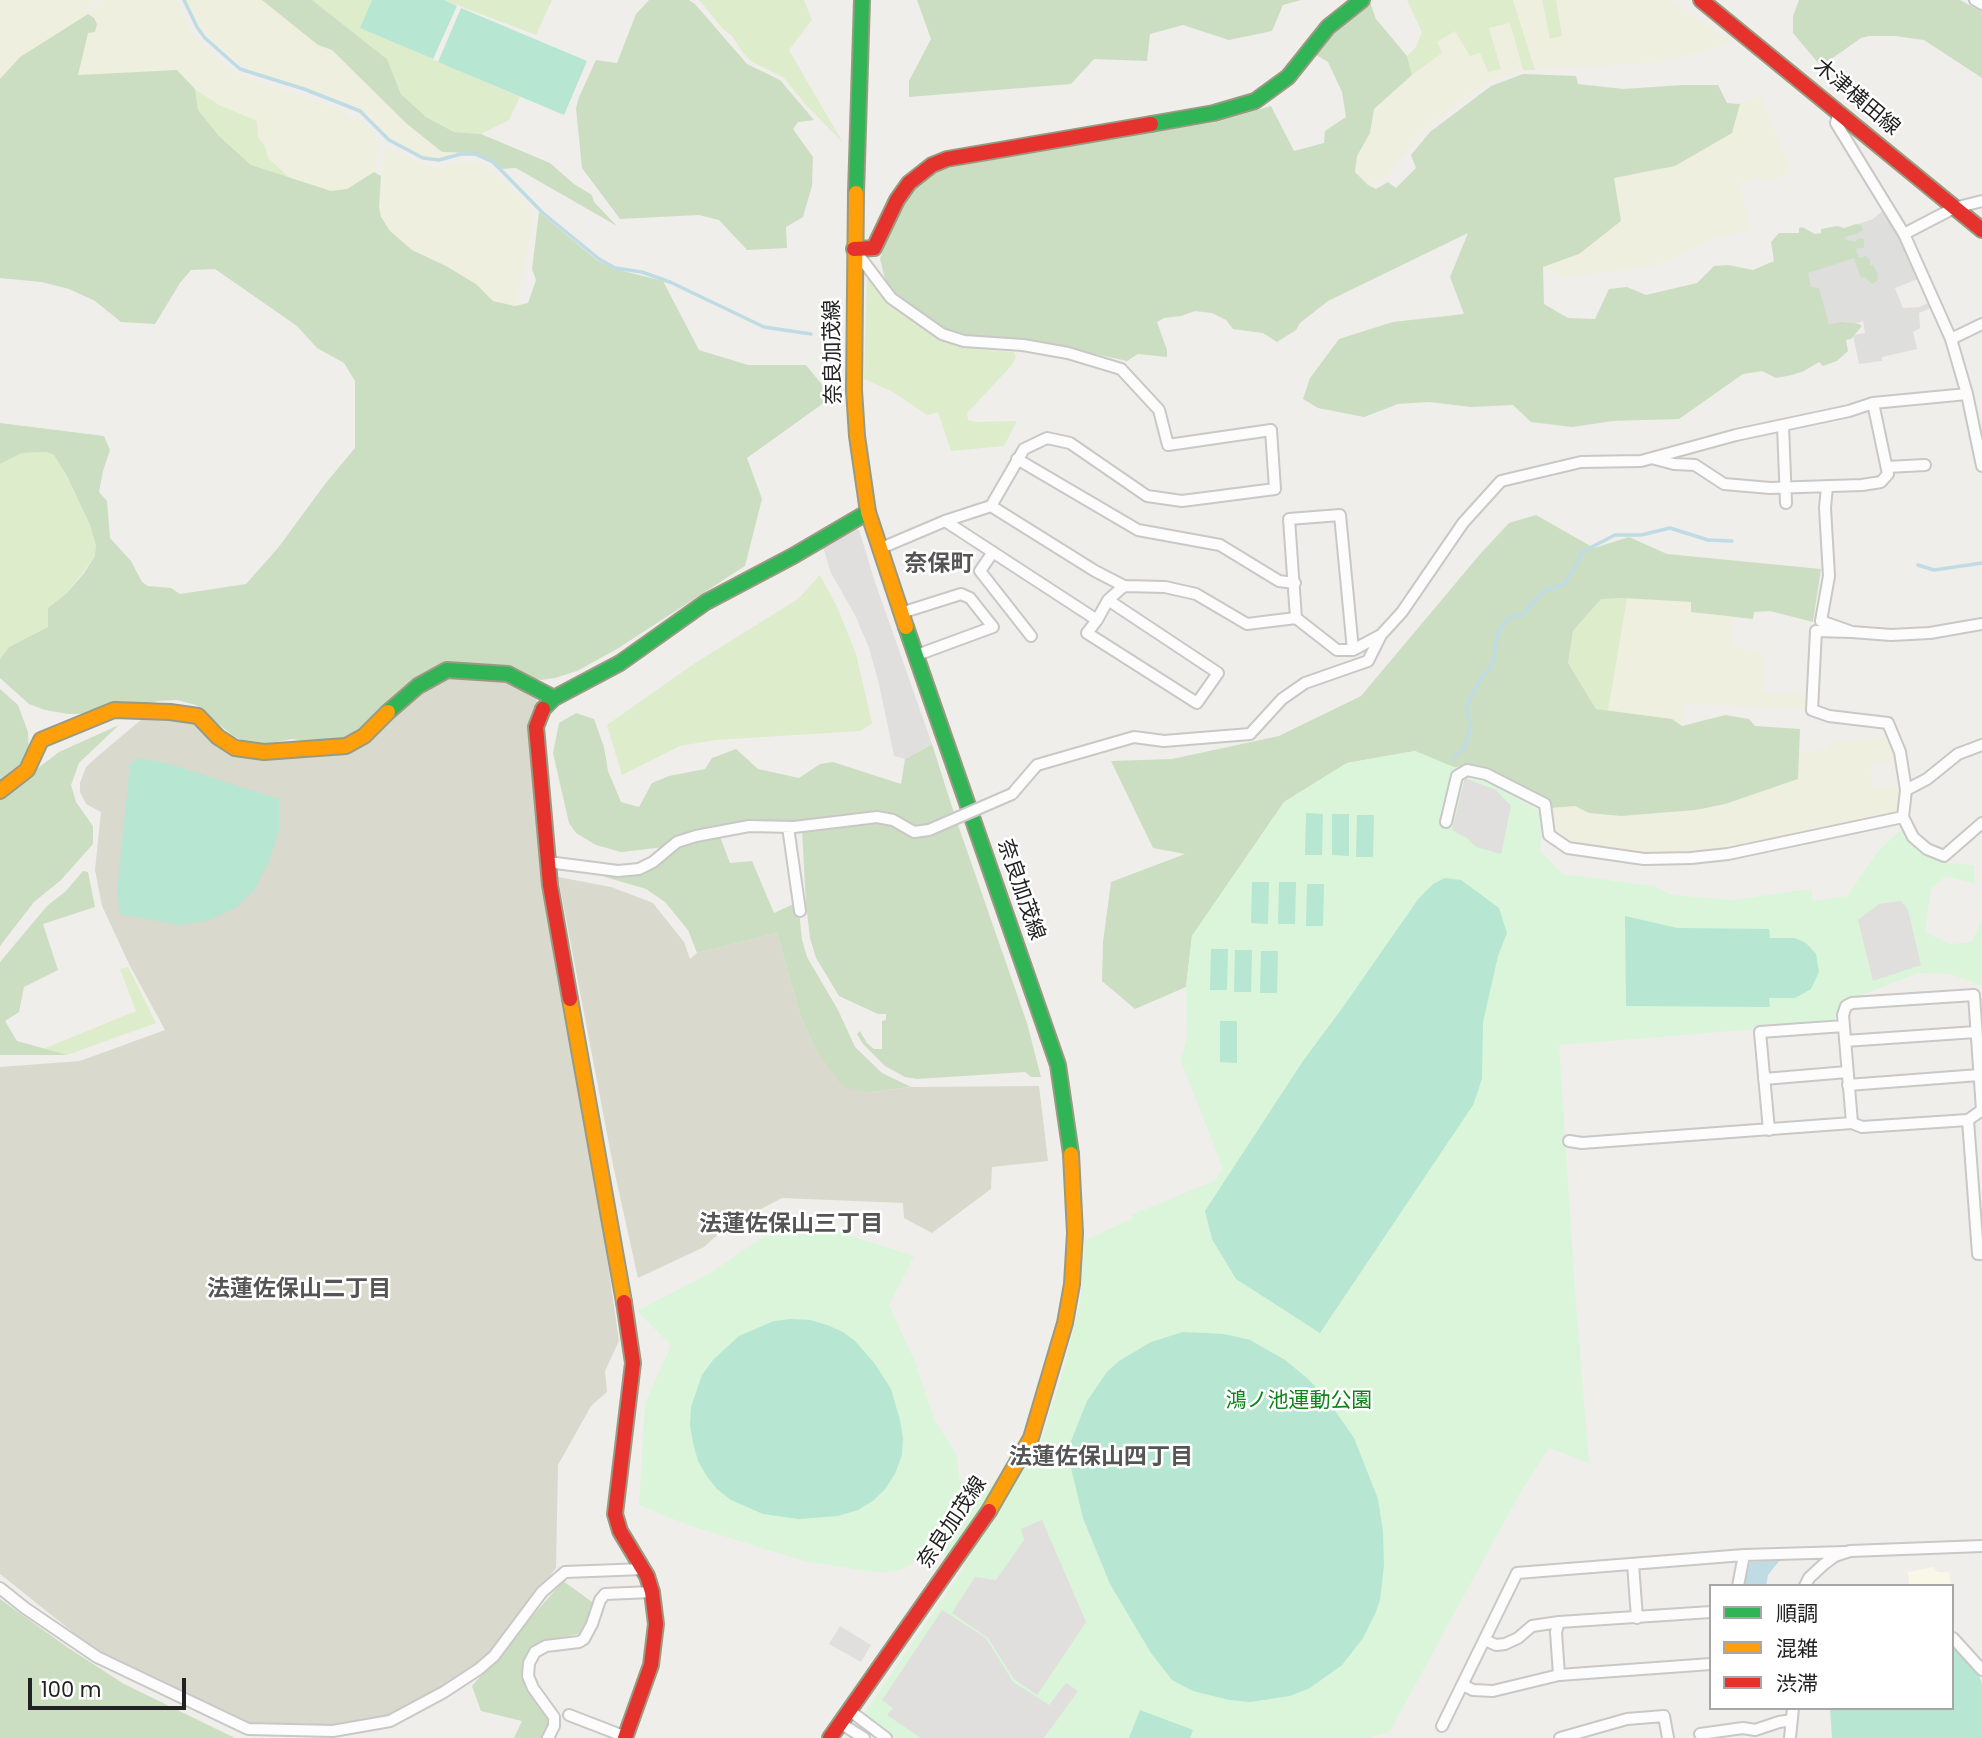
<!DOCTYPE html>
<html>
<head>
<meta charset="utf-8">
<style>
	body { margin:0 }
	#map { position:relative; width:1982px; height:1738px; overflow:hidden; background:#f0eeeb; font-family:Poppins,"Noto Sans JP",sans-serif }
	canvas { display:block }
	.legend { position:absolute; left:1709px; top:1584px; width:245px; height:126px; box-sizing:border-box; background:#fff; border:2px solid #a7a7a7; margin:0; padding:9px 12px; list-style:none; font-size:21px; color:#222 }
	.legend li { display:flex; align-items:center; gap:14px; height:35px }
	.legend b { width:35px; border:2px solid #a7a7a7 }
	.scale { position:absolute; left:28px; top:1678px; width:158px; height:32px; box-sizing:border-box; border:4px solid #222; border-top:0; padding-left:9px; font-size:21px; line-height:24px; white-space:nowrap; color:#222; -webkit-text-stroke:5px #fff; paint-order:stroke }
</style>
</head>
<body>
<div id="map">
<canvas width="1982" height="1738"></canvas>
<ul class="legend">
<li><b style="height:9px;background:#30b455"></b>順調</li>
<li><b style="height:9px;background:#ff9f0a"></b>混雑</li>
<li><b style="height:9px;background:#e5322d"></b>渋滞</li>
</ul>
<div class="scale">100 m</div>
</div>
<script>
const g = document.querySelector('canvas').getContext('2d');
g.lineJoin = 'round';
function fillPath(path, color) { g.fillStyle = color; g.fill(path, 'evenodd'); }
const shape = rows => new Path2D(rows.map(r => 'M' + r).join(''));
function stroke(path, color, width, dash) { g.strokeStyle = color; g.lineWidth = width; g.lineCap = dash ? 'butt' : 'round'; g.setLineDash(dash || []); g.stroke(path); }
function write(font, color, halo, rows, align = 'center') {
  g.font = font + ' Poppins,"Noto Sans JP",sans-serif'; g.lineWidth = 5; g.setLineDash([]); g.textBaseline = 'middle'; g.strokeStyle = halo; g.fillStyle = color; for (const [text, x, y, turn = 0] of rows) {
    g.save(); g.translate(x, y); g.rotate((+turn || 0) * Math.PI / 180); g.textAlign = isNaN(turn) ? turn : align; if (halo) g.strokeText(text, 0, 0); g.fillText(text, 0, 0); g.restore();
  }
}
fillPath(shape([
	[1933,1567,1938,1572,1949,1572,1951,1586,1909,1586,1908,1572]
]), '#f8f7e8');
fillPath(shape([
	[1882,211,1894,227,1920,278,1895,288,1903,308,1919,307,1931,302,1933,307,1919,313,1920,328,1913,332,1917,349,1882,357,1882,361,1859,364,1853,335,1865,333,1863,321,1837,330,1773,329,1826,235,1873,219]
]), '#dededc');
fillPath(shape([
	[446,677,509,680,536,697,538,707,534,715,596,1180,619,1341,605,1371,607,1392,591,1406,558,1465,556,1568,476,1669,420,1702,376,1720,332,1726,249,1723,99,1653,0,1574,0,1067,80,1061,165,1030,130,966,102,906,95,870,101,812,86,804,80,792,80,783,86,767,98,756,142,719,170,715,195,723,218,747,259,759,353,751,420,691],
	[558,877,611,887,653,903,684,942,690,959,697,953,777,933,800,1015,814,1046,870,1092,911,1087,1039,1086,1048,1161,992,1167,991,1189,932,1233,904,1218,903,1203,782,1198,725,1228,704,1247,638,1278,613,1165]
]), '#d9d9cd');
fillPath(shape([
	[0,0,96,0,84,10,88,14,101,0,177,0,191,31,199,41,229,68,240,75,343,111,353,120,357,117,369,127,381,142,374,172,347,189,331,191,292,180,268,158,265,146,258,137,257,121,219,105,195,89,177,70,77,75,88,33,95,32,88,14,20,57,0,79],
	[185,0,262,0,318,45,332,50,407,124,427,141,442,152,467,152,444,159,426,158,393,141,369,114,307,89,248,70,211,41,197,24],
	[1513,0,1542,0,1550,39,1562,36,1556,0,1671,0,1733,43,1661,62,1535,70],
	[1510,23,1523,70,1487,82,1435,121,1417,138,1386,177,1368,185,1355,172,1357,156,1370,133,1374,109,1412,75,1442,53,1437,42,1456,31,1470,56,1480,53,1488,72,1501,68,1489,28],
	[1761,95,1792,173,1762,183,1760,177,1739,184,1751,230,1710,240,1668,261,1650,267,1563,277,1543,267,1579,254,1614,178,1675,166,1731,133,1740,104],
	[388,148,427,166,438,167,463,161,479,163,498,175,534,212,525,267,515,306,493,301,476,284,446,266,412,250,390,231,381,217,379,207,381,176,385,149],
	[1627,598,1691,602,1692,612,1732,617,1729,633,1733,636,1733,647,1762,651,1764,692,1811,695,1810,708,1685,704,1682,726,1608,711],
	[1892,736,1899,762,1871,764,1872,787,1902,785,1901,811,1896,816,1743,847,1665,854,1628,853,1563,842,1554,834,1552,829,1551,808,1575,806,1589,813,1621,816,1696,810,1798,779,1801,751,1828,750,1829,742]
]), '#efefdf');
fillPath(shape([
	[312,0,372,0,361,28,520,97,509,120,481,134,454,132,426,117,401,94,387,59],
	[444,0,552,0,536,35],
	[699,0,804,0,812,20,789,50,843,143,806,105,783,77,752,62,744,54,732,36,723,29],
	[1407,0,1513,0,1535,70,1523,70,1510,23,1489,28,1501,69,1488,72,1480,53,1470,56,1455,31,1437,42,1442,53,1412,75,1407,56,1416,47,1422,32],
	[1542,0,1556,0,1562,36,1550,39],
	[195,89,219,105,257,121,258,137,265,146,268,158,292,180,251,165,219,136,198,110],
	[867,278,873,282,894,307,937,336,976,349,1014,352,1016,357,1012,365,967,413,968,420,976,422,1017,421,1004,446,951,451,938,412,927,415,893,392,864,379],
	[46,452,54,455,67,476,90,525,96,546,96,555,67,593,48,608,48,627,9,647,0,659,0,464,22,453],
	[820,575,838,609,856,654,872,723,861,731,715,740,680,746,622,775,607,725,692,665,798,599],
	[1627,598,1608,711,1596,709,1568,663,1573,631,1601,599],
	[128,967,156,1023,67,1055,43,1049,136,1011,120,969]
]), '#ddeccb');
fillPath(shape([
	[262,0,312,0,387,59,401,94,426,117,454,132,481,134,550,163,574,184,592,195,594,202,617,226,516,168,502,169,494,161,475,153,442,152,407,124,332,50,318,45],
	[649,0,689,0,695,4,747,64,780,80,814,120,798,122,793,129,813,157,812,186,803,217,786,227,787,248,747,250,719,220,699,215,620,219,582,168,576,108,579,97,596,60,617,63,636,14],
	[917,0,1301,0,1283,5,1272,31,1229,40,1183,25,1150,34,1147,61,1094,59,1071,84,909,97,909,81,931,39],
	[1799,0,1960,0,1982,12,1982,78,1924,40,1895,36,1869,36,1861,38,1827,62,1819,64,1793,33,1793,16],
	[1370,2,1376,19,1407,56,1412,75,1374,109,1370,133,1357,156,1355,172,1368,185,1376,189,1388,182,1396,188,1416,168,1411,155,1430,132,1491,86,1523,74,1576,76,1578,84,1623,89,1683,85,1718,85,1727,103,1740,104,1732,133,1675,166,1614,178,1621,221,1579,254,1543,267,1544,304,1568,318,1595,319,1609,289,1627,287,1646,295,1697,283,1714,266,1728,265,1753,270,1774,261,1771,242,1779,233,1799,233,1799,228,1802,227,1815,234,1821,233,1821,229,1837,226,1844,228,1856,224,1861,225,1863,230,1857,234,1847,236,1843,239,1855,242,1860,238,1864,239,1864,248,1857,248,1856,251,1859,258,1865,256,1870,260,1870,265,1873,265,1878,274,1877,281,1872,284,1864,277,1861,278,1854,258,1808,273,1811,287,1819,288,1829,325,1840,322,1859,324,1862,326,1851,339,1846,340,1848,351,1837,361,1823,366,1819,362,1804,371,1792,375,1776,378,1762,371,1743,374,1679,419,1613,421,1572,427,1531,422,1513,405,1471,407,1429,402,1398,404,1364,417,1318,408,1303,399,1310,378,1339,339,1393,322,1464,314,1450,277,1468,233,1328,301,1300,323,1296,330,1277,342,1263,333,1233,329,1226,320,1212,313,1195,311,1181,316,1164,318,1157,322,1167,350,1167,357,1138,354,1127,361,1037,341,978,340,950,334,893,295,885,279,880,259,886,239,904,199,912,189,938,170,1086,142,1217,122,1271,106,1294,151,1324,143,1325,131,1346,117,1342,92,1328,62,1313,53,1334,29],
	[88,14,94,18,97,24,95,32,88,33,78,75,177,70,195,89,198,110,219,136,251,165,331,191,347,189,374,172,381,176,379,207,381,217,390,231,412,250,446,266,476,284,493,301,515,306,528,303,536,280,532,269,539,212,598,261,615,269,663,281,699,350,748,365,806,365,832,397,747,458,762,499,745,566,617,649,577,671,555,678,541,680,499,668,456,667,340,745,292,739,260,745,244,741,233,736,196,705,177,700,158,701,113,713,68,714,45,710,29,704,0,678,0,659,9,647,48,627,48,608,67,593,84,573,95,556,96,546,90,525,67,476,54,455,46,452,22,453,0,464,0,423,104,436,110,450,103,471,99,492,107,501,110,538,131,561,142,582,148,586,171,588,180,594,246,584,278,548,325,484,355,448,355,381,344,363,317,348,297,326,215,269,191,270,180,283,155,324,121,322,95,301,69,289,41,282,0,278,0,79,20,57],
	[1536,515,1594,548,1629,537,1667,554,1821,569,1813,622,1770,611,1754,612,1753,619,1691,612,1691,602,1623,598,1601,599,1573,631,1568,663,1596,709,1672,719,1682,726,1725,715,1749,719,1755,726,1800,729,1798,779,1725,804,1696,810,1621,816,1589,813,1575,806,1551,808,1545,800,1493,771,1467,764,1454,768,1415,751,1347,763,1284,802,1192,936,1186,987,1135,1009,1102,981,1103,942,1111,882,1185,854,1153,848,1111,761,1172,759,1279,736,1361,696,1481,553,1509,523],
	[0,689,18,705,28,732,29,757,0,779],
	[576,713,594,719,604,747,608,771,621,802,639,807,652,783,669,776,705,769,712,758,736,749,758,769,799,778,820,764,833,762,901,784,905,759,932,744,954,813,915,829,899,818,808,823,753,823,665,847,621,852,596,845,576,833,569,823,553,753,559,723],
	[119,725,79,763,71,785,76,802,93,826,93,844,61,880,34,902,0,946,0,797,59,752],
	[873,822,888,824,915,837,925,836,957,822,1027,1023,1041,1077,1031,1077,1025,1072,917,1079,905,1077,885,1066,863,1044,857,1034,860,1031,867,1043,874,1049,882,1049,882,1021,886,1020,886,1014,878,1014,839,996,816,958,810,938,806,905,802,830],
	[719,834,730,863,752,861,774,913,798,902,802,940,807,957,838,1010,855,1047,882,1073,911,1087,870,1092,843,1087,814,1046,800,1015,777,933,697,953,688,930,665,902,646,889,605,877,602,874,637,874,682,844],
	[83,871,88,872,95,907,43,924,58,970,24,987,19,1012,5,1021,17,1041,67,1055,0,1055,0,962,47,906,66,891],
	[563,1581,595,1604,582,1633,545,1641,529,1652,524,1667,534,1699,549,1719,551,1725,544,1738,514,1738,522,1721,481,1711,472,1686],
	[0,1599,67,1647,124,1684,235,1738,0,1738]
]), '#cbdec1');
fillPath(shape([
	[1415,751,1491,782,1543,814,1540,850,1562,874,1654,886,1672,895,1732,900,1811,889,1813,901,1847,896,1878,851,1901,830,1919,849,1947,863,1974,865,1975,884,1946,876,1931,888,1925,932,1950,944,1972,942,1982,918,1982,986,1950,974,1918,973,1850,1000,1839,1010,1833,1023,1559,1045,1575,1291,1589,1463,1549,1448,1521,1491,1390,1731,1369,1738,847,1738,965,1566,940,1552,899,1570,881,1573,804,1561,688,1525,639,1505,645,1403,671,1346,637,1311,710,1273,763,1237,829,1229,914,1256,889,1305,915,1362,934,1419,957,1455,959,1479,980,1496,1041,1442,1061,1378,1080,1303,1085,1240,1132,1219,1131,1215,1214,1181,1223,1169,1181,1061,1187,1037,1186,987,1192,936,1284,802,1347,763]
]), '#daf5da');
fillPath(shape([
	[372,0,444,0,457,6,433,59,360,28],
	[461,8,587,61,564,115,438,62],
	[140,758,169,764,279,799,279,831,268,864,254,890,237,907,209,920,180,925,120,914,117,892,130,764],
	[1306,813,1323,814,1322,855,1305,855],
	[1332,814,1349,814,1349,856,1332,855],
	[1357,815,1374,815,1373,857,1356,857],
	[1445,878,1461,880,1499,908,1507,933,1498,956,1483,1022,1482,1079,1473,1105,1320,1333,1236,1279,1212,1239,1205,1211,1303,1061,1341,1010,1419,898,1433,884],
	[1252,882,1269,882,1268,924,1251,923],
	[1279,882,1296,882,1295,924,1278,924],
	[1307,884,1324,884,1323,926,1306,926],
	[1625,916,1677,928,1769,929,1770,938,1795,938,1806,943,1816,954,1819,972,1811,989,1795,998,1769,998,1770,1007,1626,1006],
	[1211,949,1228,949,1227,990,1210,990],
	[1235,950,1252,950,1251,992,1234,992],
	[1261,951,1278,951,1277,993,1260,993],
	[1220,1021,1237,1021,1237,1063,1220,1062],
	[791,1319,810,1320,827,1325,843,1332,855,1341,875,1364,891,1389,900,1420,903,1438,902,1455,895,1474,885,1489,874,1500,858,1510,838,1516,799,1519,763,1514,731,1500,717,1489,706,1475,698,1461,693,1443,690,1425,691,1407,702,1375,713,1360,739,1336,774,1321],
	[1183,1332,1224,1334,1250,1340,1285,1360,1307,1378,1327,1399,1354,1438,1378,1499,1383,1532,1384,1565,1380,1600,1375,1614,1363,1638,1342,1665,1310,1688,1290,1696,1250,1702,1229,1700,1193,1691,1172,1680,1151,1653,1110,1584,1083,1518,1067,1451,1087,1401,1107,1372,1119,1361,1151,1342],
	[1952,1645,1977,1672,1982,1683,1982,1738,1832,1738,1830,1708,1952,1708],
	[1140,1710,1193,1730,1190,1738,1129,1738]
]), '#b7e6d2');
fillPath(shape([
	[854,529,859,530,875,582,932,744,905,759,894,756,879,684,869,648,855,615,831,573,823,547],
	[1465,778,1496,790,1511,806,1501,854,1476,847,1467,838,1452,830],
	[1901,901,1908,910,1921,965,1873,981,1858,920,1879,904],
	[1042,1520,1086,1622,1037,1695,1014,1679,988,1638,952,1613,975,1577,996,1580,1024,1540,1021,1529],
	[942,1610,986,1638,1013,1682,1049,1705,1066,1683,1078,1691,1044,1738,921,1738,887,1715,893,1708,882,1700],
	[840,1626,871,1645,861,1662,829,1644]
]), '#e0dfde');
fillPath(shape([
	[1780,1560,1768,1575,1766,1586,1744,1586,1750,1562]
]), '#bfdbe3');
stroke(shape([
	[184,0,197,27,205,38,240,69,304,89,360,111,389,140,423,158,439,160,461,154,475,154,493,162,543,213,599,259,615,268,642,272,670,282,764,327,811,334],
	[1918,565,1934,570,1982,563],
	[1453,759,1465,746,1471,723,1466,707,1478,683,1493,663,1498,632,1509,617,1522,615,1545,590,1563,585,1576,566,1582,552,1615,535,1641,535,1670,528,1708,540,1732,541]
]), '#bfdbe3', 3.5);
const street = shape([
	[1975,0,1982,4],
	[1839,111,1836,123,1904,234,1951,339,1967,394,1982,466],
	[1904,234,1954,208,1982,201],
	[854,249,891,298,942,334,964,341,1023,345,1068,353,1121,369,1159,410,1168,445,1271,430,1275,489,1182,501,1147,496,1070,443,1047,438,1024,449,991,506],
	[1951,339,1982,324],
	[1783,425,1786,503],
	[1017,459,1138,530,1220,545,1279,581,1295,583],
	[1655,459,1674,464,1695,465,1724,484,1770,488,1862,485,1881,482,1888,474,1873,403],
	[1887,467,1925,465],
	[1827,486,1825,508,1829,576,1821,621,1852,632,1891,635,1930,633,1982,624],
	[945,521,1097,620,1108,600,1124,586],
	[879,549,945,521,991,506,1095,571,1124,586,1165,587,1196,594,1247,624,1296,618,1337,650,1353,650,1381,635,1402,612,1463,523,1501,481,1581,462,1641,461,1736,435,1849,411,1873,403,1967,394],
	[993,552,980,571,1031,636],
	[901,613,961,594,970,598,993,627,917,655],
	[1296,618,1289,519,1340,515,1353,650],
	[1097,620,1087,633,1197,703,1218,673,1108,600],
	[1852,632,1816,631,1812,710,1829,716,1888,723,1900,752,1906,790,1927,779,1958,754,1982,745],
	[1012,794,1037,765,1134,737,1164,741,1250,734,1282,699,1305,683,1368,661,1381,635],
	[1903,817,1906,790],
	[1446,822,1457,776,1467,770,1486,774,1545,804,1549,835,1568,848,1644,859,1691,858,1728,854,1903,817,1913,837,1927,849,1944,856,1982,823],
	[788,827,800,911],
	[548,862,618,871,639,869,653,862,677,842,696,836,749,826,794,827,877,817,893,820,914,832,929,830],
	[1845,1041,1976,1032],
	[1764,1079,1847,1072],
	[1848,1085,1979,1075],
	[1968,1120,1978,1254,1982,1254],
	[1769,1130,1760,1032,1844,1026],
	[1569,1141,1582,1143,1852,1123,1862,1127,1968,1120,1982,1110,1974,995,1852,1003,1846,1006,1843,1015,1852,1123],
	[1633,1564,1637,1618],
	[1738,1586,1744,1555],
	[1805,1586,1809,1578,1823,1565,1835,1556,1850,1551,1982,1546],
	[0,1588,25,1608,97,1657,248,1729,333,1731,390,1721,444,1692,479,1669,494,1656,542,1592,565,1572,644,1569],
	[1953,1638,1982,1670],
	[1485,1640,1496,1645,1505,1644,1518,1638,1532,1626,1559,1622],
	[1559,1675,1556,1632,1559,1622,1711,1612],
	[1463,1685,1473,1690,1493,1691,1559,1675,1711,1664],
	[849,1710,886,1738],
	[569,1715,626,1737],
	[840,1723,864,1738],
	[1442,1726,1517,1573,1744,1555,1845,1552],
	[1700,1734,1743,1728,1755,1730,1779,1722,1792,1720],
	[548,1738,554,1726,554,1717,533,1688,528,1676,529,1663,535,1652,546,1646,579,1642,584,1639,592,1624,600,1600,605,1594,652,1592],
	[1560,1738,1627,1719,1664,1716,1668,1738],
	[1790,1738,1793,1708]
]);
const fast = shape([
	[1151,124,1214,113,1255,101,1288,77,1328,27,1362,0],
	[856,193,862,0],
	[906,627,1058,1065,1071,1154],
	[543,709,554,698,620,663,706,602,793,556,868,512],
	[388,712,418,686,447,670,508,674,554,698]
]);
const slow = shape([
	[856,193,854,390,857,436,868,512,906,627],
	[0,791,27,770,41,740,114,710,170,712,198,716,218,737,235,748,264,752,346,746,364,736,388,712],
	[570,999,624,1302],
	[989,1511,1031,1438,1065,1323,1072,1284,1075,1233,1071,1154]
]);
const jam = shape([
	[1701,0,1982,230],
	[854,249,874,248,897,200,909,183,932,165,947,159,1151,124],
	[543,709,536,727,550,885,570,999],
	[624,1302,633,1363,615,1514,620,1531,647,1576,652,1592,656,1624,651,1665,625,1738],
	[830,1738,989,1511]
]);
stroke(street, '#c9c8c7', 14);
stroke(fast, '#999a82', 18);
stroke(slow, '#999a82', 18);
stroke(jam, '#999a82', 18);
stroke(street, '#fdfcfc', 10);
stroke(fast, '#30b455', 14);
stroke(slow, '#ff9f0a', 14);
stroke(jam, '#e5322d', 14);
const streetBridge = shape([
	[929,830,1012,794]
]);
stroke(streetBridge, '#c9c8c7', 14, []);
stroke(streetBridge, '#fdfcfc', 10);
write('21px', '#222', '#fff', [
	["木津横田線",1856,98,40],
	["奈良加茂線",834,352,-91],
	["奈良加茂線",1020,890,71],
	["奈良加茂線",953,1523,-56]
]);
write('21px', '#0c8416', '#fff', [
	["鴻ノ池運動公園",1299,1402]
]);
write('bold 23px', '#555', '#fff', [
	["奈保町",939,565],
	["法蓮佐保山三丁目",791,1225],
	["法蓮佐保山二丁目",299,1290],
	["法蓮佐保山四丁目",1101,1458]
]);
</script>
</body>
</html>
